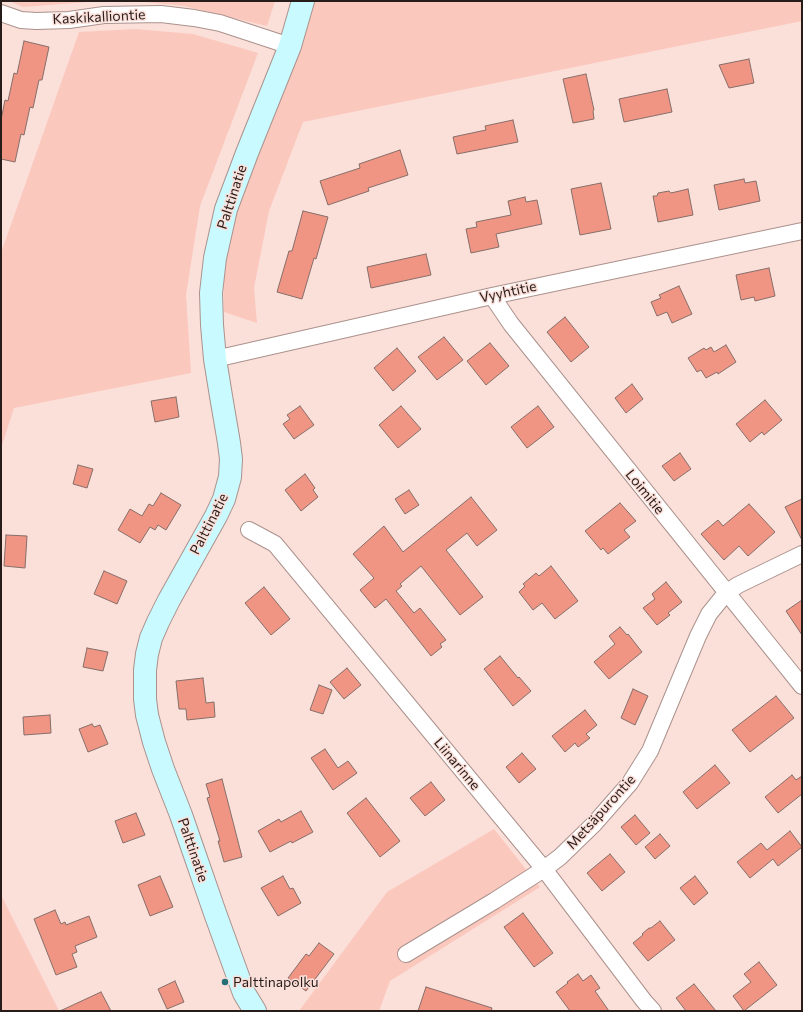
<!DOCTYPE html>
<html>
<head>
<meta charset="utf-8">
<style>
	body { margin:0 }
	#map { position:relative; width:803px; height:1012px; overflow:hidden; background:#fbdfd9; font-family:Commissioner,sans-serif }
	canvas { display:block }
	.frame { position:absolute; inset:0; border:2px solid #261c1a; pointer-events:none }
</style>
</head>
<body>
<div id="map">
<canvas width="803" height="1012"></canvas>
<div class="frame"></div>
</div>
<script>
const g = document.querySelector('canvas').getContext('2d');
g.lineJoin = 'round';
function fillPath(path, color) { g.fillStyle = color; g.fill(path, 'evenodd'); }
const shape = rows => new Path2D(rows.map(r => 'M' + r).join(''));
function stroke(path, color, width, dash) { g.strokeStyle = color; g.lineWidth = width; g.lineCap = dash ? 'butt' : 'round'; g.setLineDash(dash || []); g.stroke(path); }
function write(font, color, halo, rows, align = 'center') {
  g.font = font + ' Commissioner,sans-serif'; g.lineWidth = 3; g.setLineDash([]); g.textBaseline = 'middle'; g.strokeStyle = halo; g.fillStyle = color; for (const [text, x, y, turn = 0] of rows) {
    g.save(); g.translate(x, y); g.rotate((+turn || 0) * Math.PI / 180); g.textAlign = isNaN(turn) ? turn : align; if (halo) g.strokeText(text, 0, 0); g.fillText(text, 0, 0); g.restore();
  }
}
fillPath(shape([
	[9,1,101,1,23,7],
	[137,1,275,1,267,26,184,6],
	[312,1,802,1,802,21,303,122,269,211,254,288,257,323,224,312,223,260,234,212],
	[135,29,193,34,258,53,200,206,186,295,191,373,14,408,1,448,1,253,79,32],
	[494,829,540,887,390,981,379,1011,299,1011,387,892],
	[1,895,59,1011,1,1011]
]), '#fbc8be');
const building = shape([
	[24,41,49,47,42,80,39,80,33,108,30,107,24,135,21,134,15,162,1,159,1,120,5,100,8,101,14,73,17,74,24,41],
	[749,59,754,83,729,88,719,65,749,59],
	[586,74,594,110,593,111,594,119,573,123,563,79,586,74],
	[667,89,672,112,624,122,619,99,667,89],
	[513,120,518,142,457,154,453,137,486,130,485,126,513,120],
	[400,150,408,175,368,188,369,191,328,205,320,181,360,168,359,164,400,150],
	[744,179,745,183,756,181,760,201,719,210,714,185,744,179],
	[601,183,611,229,580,235,571,189,601,183],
	[688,189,693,215,658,222,653,196,657,196,658,193,669,191,671,193,688,189],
	[525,197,526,202,537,200,542,224,496,234,499,247,471,253,466,229,477,227,476,222,511,215,508,201,525,197],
	[303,211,328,217,316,259,314,258,302,299,277,292,289,251,292,251,303,211],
	[426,254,431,275,371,288,367,267,426,254],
	[769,268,775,296,755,301,754,297,741,300,736,275,769,268],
	[679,286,692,314,672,323,667,312,657,316,651,302,661,298,659,295,679,286],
	[565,317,589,347,571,362,547,332,565,317],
	[444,337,463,360,437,380,418,357,444,337],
	[490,343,509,366,486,385,467,361,490,343],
	[726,345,736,362,718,374,717,372,706,378,701,370,697,372,688,358,704,348,706,350,711,347,714,352,726,345],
	[397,348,416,371,393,391,374,368,397,348],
	[632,384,643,399,626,413,615,398,632,384],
	[176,397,179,417,155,422,151,401,176,397],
	[765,400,782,420,764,435,762,432,750,442,736,424,765,400],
	[300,406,314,425,294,439,283,424,290,419,287,415,300,406],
	[401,406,421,429,398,448,379,425,401,406],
	[538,406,554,427,527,448,511,427,538,406],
	[680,453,691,469,674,481,662,466,680,453],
	[78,465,93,469,87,488,73,484,78,465],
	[305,474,315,488,313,490,318,497,301,511,285,490,305,474],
	[409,490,419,505,405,514,395,499,409,490],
	[161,493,181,505,166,530,158,525,155,530,150,527,140,543,118,530,130,509,142,516,149,504,153,506,161,493],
	[471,497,497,530,477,546,467,533,446,550,483,597,460,615,421,566,400,584,402,586,396,591,414,613,420,608,446,640,440,644,442,647,431,656,386,599,375,608,360,590,374,578,353,554,384,526,403,552,471,497],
	[802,499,802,540,785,507,802,499],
	[620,503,636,521,624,530,630,537,608,554,603,548,601,550,585,531,620,503],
	[749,504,775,532,748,556,739,546,724,560,701,534,718,520,723,526,749,504],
	[6,535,27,536,25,568,4,566,6,535],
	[551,566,578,601,555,619,542,603,533,610,519,592,525,586,523,584,536,573,539,576,551,566],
	[104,571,127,581,117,604,94,594,104,571],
	[666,582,682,602,668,613,670,615,657,625,643,608,655,599,652,594,666,582],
	[264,587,290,619,271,635,245,603,264,587],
	[802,600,802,635,786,611,802,600],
	[620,627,627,635,628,634,642,652,609,679,594,662,615,644,609,636,620,627],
	[87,648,108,652,103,671,83,667,87,648],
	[500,656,518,678,519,677,531,691,513,706,484,669,500,656],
	[347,668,361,685,344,699,330,682,347,668],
	[203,678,206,703,214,702,215,717,187,720,186,709,179,709,176,681,203,678],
	[319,685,332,690,323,714,310,710,319,685],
	[633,689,648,696,635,725,621,718,633,689],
	[776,696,794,718,750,752,732,730,776,696],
	[585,710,597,725,586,734,590,738,578,747,575,743,565,752,552,736,585,710],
	[50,715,51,733,24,735,23,717,50,715],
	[92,724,94,727,100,725,108,744,88,752,79,729,92,724],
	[325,749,338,768,348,761,357,773,333,790,311,758,325,749],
	[522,753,536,769,519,783,506,767,522,753],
	[715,765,730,783,697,809,683,792,715,765],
	[792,775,796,780,802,776,802,794,778,813,765,797,792,775],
	[222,779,242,857,224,862,218,841,220,841,207,798,210,797,206,784,222,779],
	[431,782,445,800,425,816,410,798,431,782],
	[366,798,400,841,380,857,347,813,366,798],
	[301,811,313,832,292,843,291,841,270,852,258,831,279,819,281,822,301,811],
	[136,813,145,835,123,843,115,821,136,813],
	[635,815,650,833,636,845,621,827,635,815],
	[790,831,802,847,778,866,773,859,750,878,737,862,761,843,767,850,790,831],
	[660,834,670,846,655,859,645,847,660,834],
	[610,854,625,872,602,891,587,873,610,854],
	[160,876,173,907,150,916,138,885,160,876],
	[283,876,290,889,293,888,301,903,278,916,261,888,283,876],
	[695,876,708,893,694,905,680,888,695,876],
	[55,910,61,924,65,922,66,925,89,916,97,937,75,946,77,952,72,954,77,967,56,975,34,919,55,910],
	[523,913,553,953,534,967,504,927,523,913],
	[660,921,675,940,648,961,633,943,643,935,642,934,649,928,651,928,660,921],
	[319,943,334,954,306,991,288,978,306,954,309,956,319,943],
	[759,962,777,985,744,1011,733,996,751,982,744,974,759,962],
	[578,974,583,981,591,975,600,988,595,991,609,1011,570,1011,556,992,568,983,567,982,578,974],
	[175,981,184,1002,167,1009,158,989,175,981],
	[694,984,716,1011,686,1011,676,998,694,984],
	[426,987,492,1008,491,1011,418,1011,426,987],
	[101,992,111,1011,60,1011,101,992]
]);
fillPath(building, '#f09584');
stroke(building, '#866e69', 1);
const street = shape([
	[1,13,21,20,36,21,69,20,104,15,161,14,194,18,220,23,290,46],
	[492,296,511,324,802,686],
	[215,359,492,296,802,231],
	[249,530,275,544,544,869,644,1001,653,1011],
	[406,954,494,901,544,869,560,857,594,824,630,783,650,751,698,636,709,614,726,593,738,585,802,554]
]);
const secondary = shape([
	[255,1011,244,993,215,913,181,815,163,769,154,742,147,715,145,699,145,670,147,654,151,638,158,622,169,600,216,516,224,499,230,477,231,459,229,443,221,396,215,359,212,325,211,293,215,258,226,209,247,153,290,46,303,1]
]);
stroke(street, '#ab928d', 18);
stroke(secondary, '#ab928d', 24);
stroke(street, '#fff', 16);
stroke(secondary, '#c9faff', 22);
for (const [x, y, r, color] of [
	[225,982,4,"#256f76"]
]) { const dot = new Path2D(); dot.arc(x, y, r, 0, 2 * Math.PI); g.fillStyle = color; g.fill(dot); stroke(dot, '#fbdfd9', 1.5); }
write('14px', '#261c1a', '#fbdfd9', [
	["Kaskikalliontie",99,17,-3],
	["Palttinatie",232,197,-72],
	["Vyyhtitie",508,292,-12],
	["Loimitie",645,492,51],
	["Palttinatie",209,524,-63],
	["Liinarinne",457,764,50],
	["Metsäpurontie",601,812,-48],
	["Palttinatie",193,850,71]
]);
write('14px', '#261c1a', '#fbdfd9', [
	["Palttinapolku",233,982]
], 'left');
</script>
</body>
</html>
